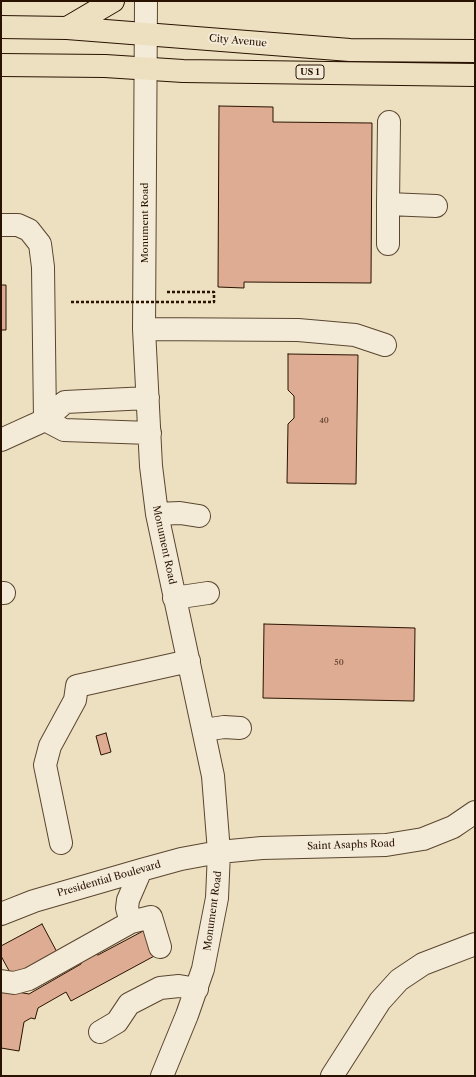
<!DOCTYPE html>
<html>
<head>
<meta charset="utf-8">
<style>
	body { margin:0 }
	#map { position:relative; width:476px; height:1077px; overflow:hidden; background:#ede0c1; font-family:"Libre Caslon Text",serif }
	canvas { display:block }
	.frame { position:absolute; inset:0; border:2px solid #291200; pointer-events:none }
</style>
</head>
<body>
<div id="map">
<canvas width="476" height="1077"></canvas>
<div class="frame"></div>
</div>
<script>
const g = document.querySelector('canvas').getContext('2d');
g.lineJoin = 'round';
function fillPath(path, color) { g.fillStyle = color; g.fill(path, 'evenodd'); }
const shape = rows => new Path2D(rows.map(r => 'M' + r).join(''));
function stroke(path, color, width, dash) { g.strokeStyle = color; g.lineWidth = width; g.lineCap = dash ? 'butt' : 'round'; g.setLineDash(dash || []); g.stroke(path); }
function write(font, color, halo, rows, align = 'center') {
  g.font = font + ' "Libre Caslon Text",serif'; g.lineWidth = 4; g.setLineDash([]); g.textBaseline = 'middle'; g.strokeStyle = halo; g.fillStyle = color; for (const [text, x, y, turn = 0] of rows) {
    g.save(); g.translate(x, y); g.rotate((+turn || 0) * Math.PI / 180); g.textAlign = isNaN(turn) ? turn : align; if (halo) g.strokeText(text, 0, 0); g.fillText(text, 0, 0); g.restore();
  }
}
const building = shape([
	[219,106,273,107,273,122,372,123,371,283,244,282,244,288,218,287,219,106],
	[1,285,6,285,6,330,1,330,1,285],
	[288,354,358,355,356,484,287,483,288,424,294,418,294,396,288,390,288,354],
	[264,624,415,628,414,701,263,698,264,624],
	[106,733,111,752,101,755,96,736,106,733],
	[42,924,58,954,13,978,1,956,1,946,42,924],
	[145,930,158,954,71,1001,66,992,38,1008,35,1019,31,1018,24,1022,19,1051,1,1048,1,989,29,994,81,964,82,960,95,954,98,955,145,930]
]);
fillPath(building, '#deac93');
stroke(building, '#291200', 1);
const minor = shape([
	[146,1,144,329,151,466,157,514,213,776,219,852,217,898,203,969,187,1015,162,1076],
	[389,122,388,204,436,206],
	[388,204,388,244],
	[1,225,18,225,29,230,40,244,43,267,45,420],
	[144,329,298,330,355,335,385,345],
	[45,420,64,430,150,433],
	[1,440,45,420,65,402,148,398],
	[157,514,180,513,199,516],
	[1,593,4,593],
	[174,598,208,593],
	[204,730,224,727,240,728],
	[61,843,45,765,50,746,75,700,77,686,189,661],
	[1,914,34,901,141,870,181,859,219,852,262,848,386,845,423,839,453,827,475,812],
	[131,922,127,908,128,900,141,870],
	[1,981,14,983,29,979,131,922,151,917,160,947],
	[100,1032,117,1022,129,1004,160,988,179,986,197,989],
	[332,1076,380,1001,399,980,423,964,475,944]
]);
const highway = shape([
	[1,27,67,28,350,50,475,51],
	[67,28,113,1],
	[1,65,105,66,183,71,475,75]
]);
stroke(minor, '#5a4630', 24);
stroke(highway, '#291200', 24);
stroke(shape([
	[167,292,214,292,214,302,186,302]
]), '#291200', 2.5, [3, 2]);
stroke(minor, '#f3ebd7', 22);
stroke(highway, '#ede0c1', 22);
stroke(shape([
	[71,302,186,302]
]), '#291200', 2.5, [3, 2]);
write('8px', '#563825', null, [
	["40",324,421],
	["50",339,663]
]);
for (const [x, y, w] of [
	[310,72,28]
]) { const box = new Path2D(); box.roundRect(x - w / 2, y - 7, w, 14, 3); g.fillStyle = '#f3ebd7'; g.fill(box); stroke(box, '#291200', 1); }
write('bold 9px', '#291200', null, [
	["US 1",310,72]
]);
write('10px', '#291200', '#f3ebd7', [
	["City Avenue",238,41,5],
	["Monument Road",145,223,-90],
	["Monument Road",164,545,78],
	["Saint Asaphs Road",351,845,-2],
	["Presidential Boulevard",109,879,-16],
	["Monument Road",213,911,-82]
]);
</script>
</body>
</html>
